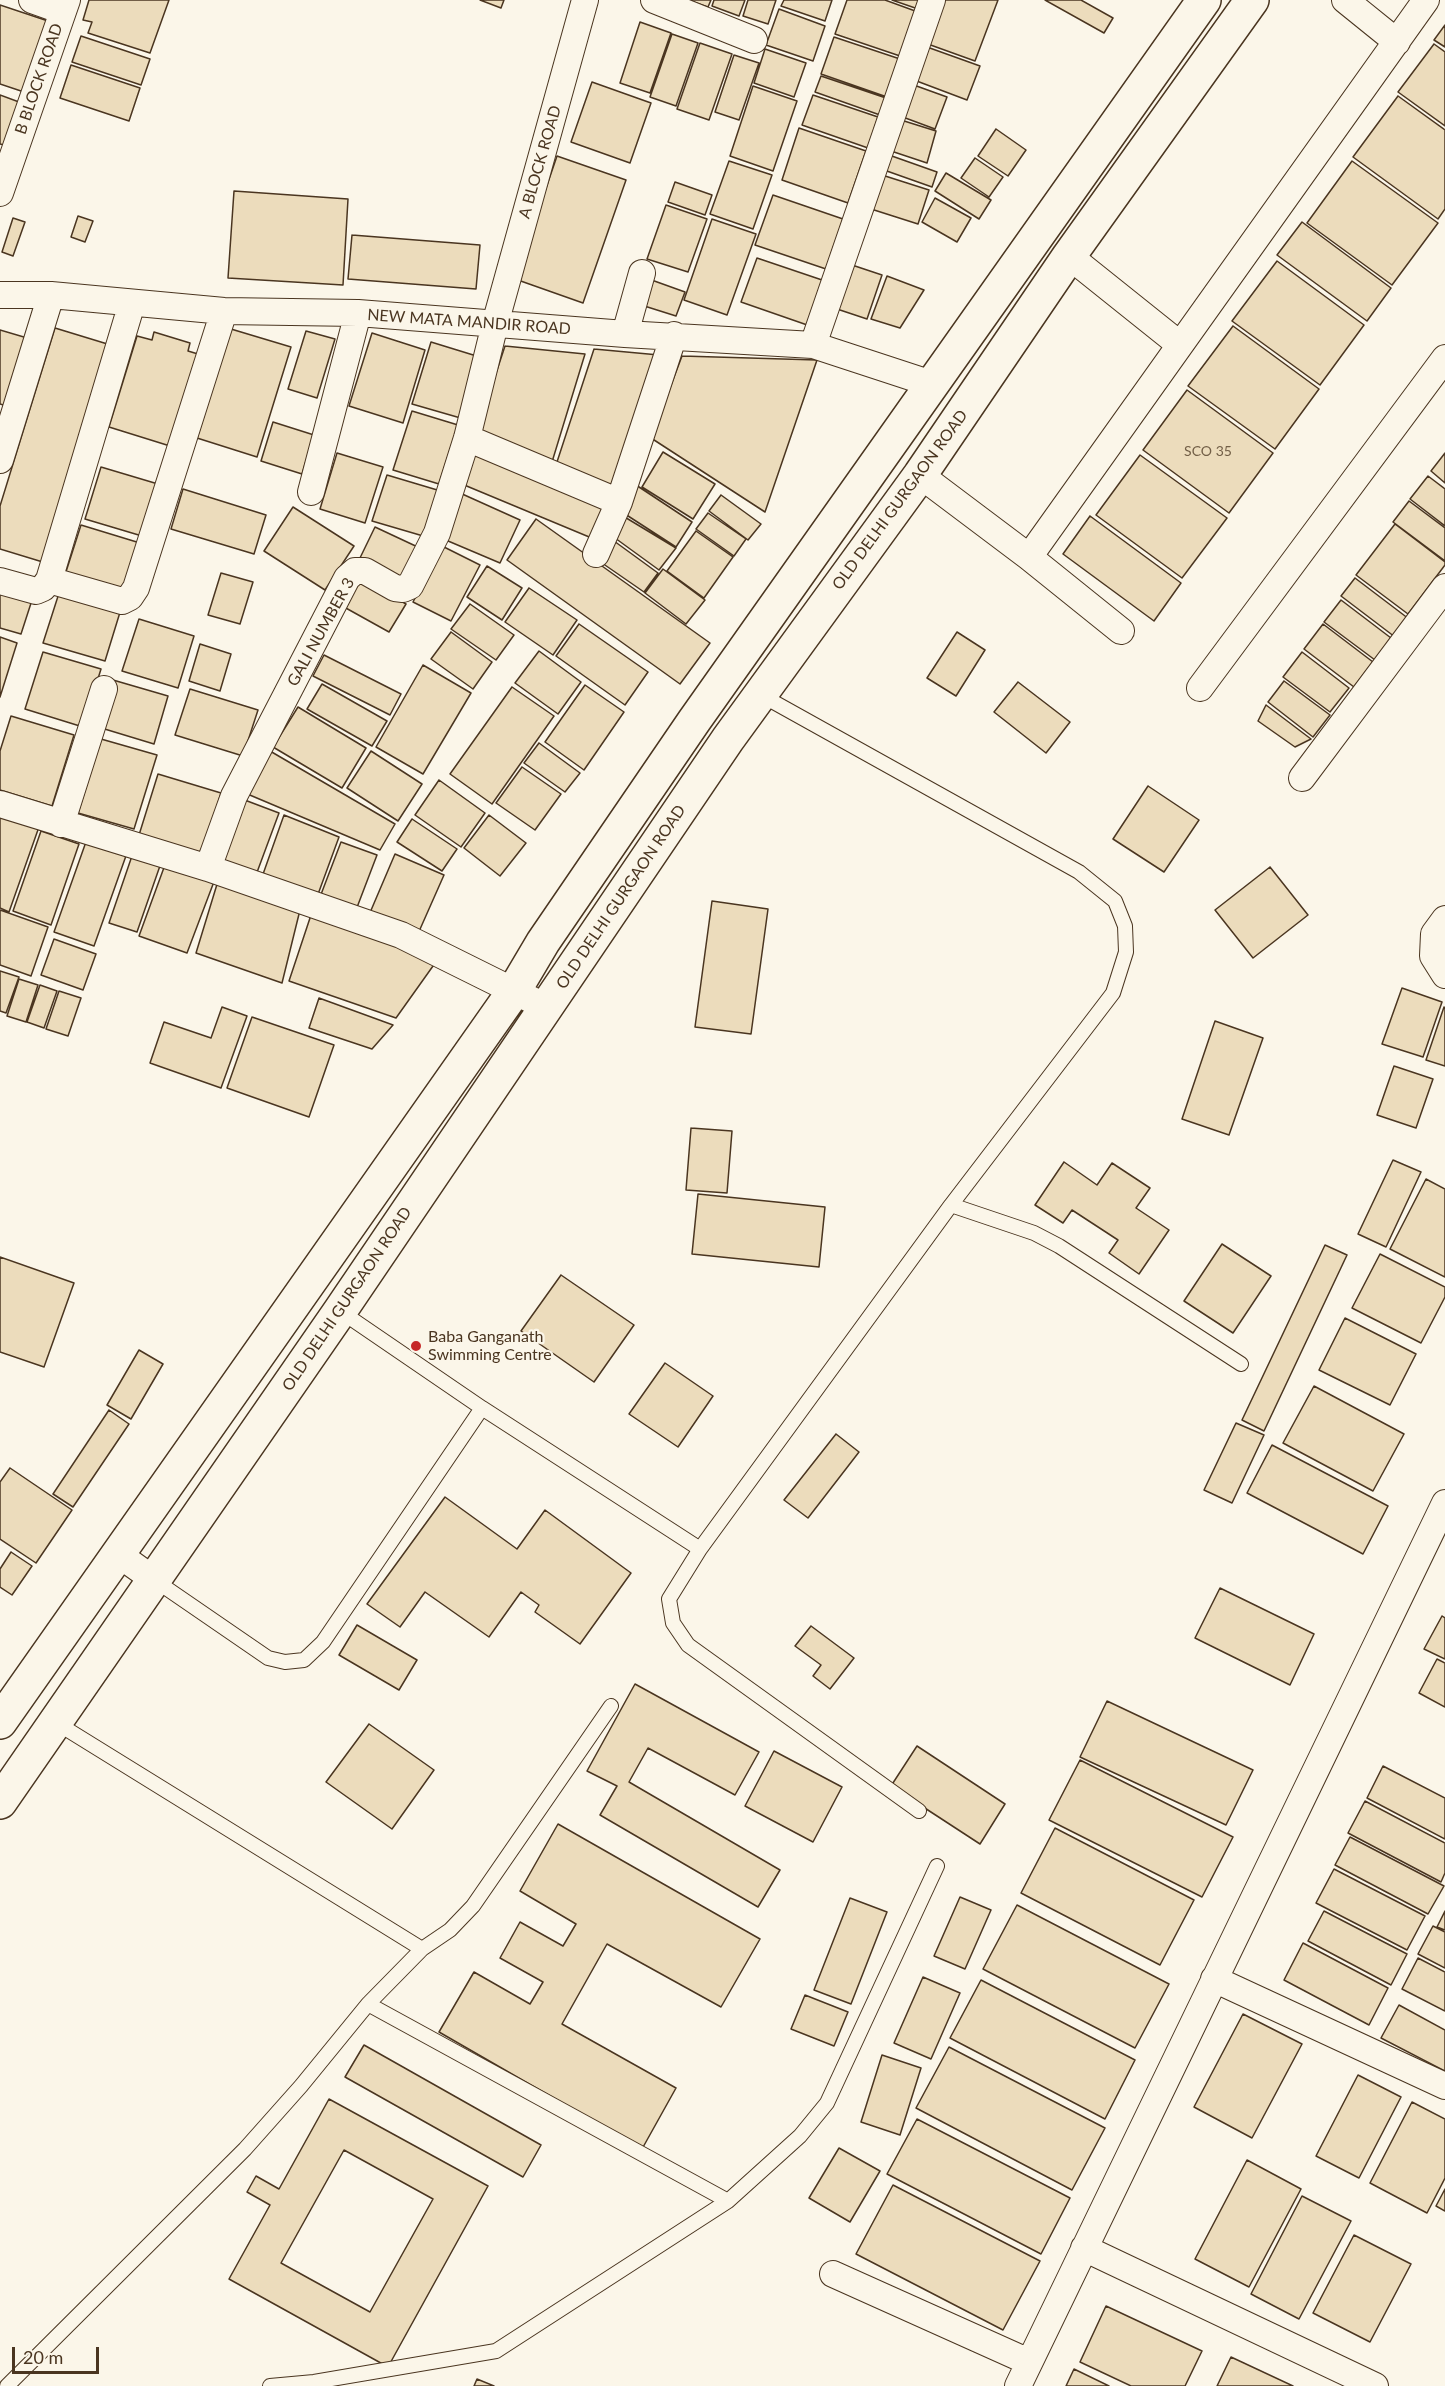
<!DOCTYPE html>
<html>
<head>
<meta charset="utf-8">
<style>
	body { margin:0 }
	#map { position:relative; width:1445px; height:2386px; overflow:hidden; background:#fbf6e9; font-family:Lato,sans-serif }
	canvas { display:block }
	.scale { position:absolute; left:12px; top:2347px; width:87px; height:27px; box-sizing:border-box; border:3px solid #4a3520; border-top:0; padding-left:8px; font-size:18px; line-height:21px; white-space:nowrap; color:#4a3520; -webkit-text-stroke:4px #fbf6e9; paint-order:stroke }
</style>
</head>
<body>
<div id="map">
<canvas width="1445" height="2386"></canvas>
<div class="scale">20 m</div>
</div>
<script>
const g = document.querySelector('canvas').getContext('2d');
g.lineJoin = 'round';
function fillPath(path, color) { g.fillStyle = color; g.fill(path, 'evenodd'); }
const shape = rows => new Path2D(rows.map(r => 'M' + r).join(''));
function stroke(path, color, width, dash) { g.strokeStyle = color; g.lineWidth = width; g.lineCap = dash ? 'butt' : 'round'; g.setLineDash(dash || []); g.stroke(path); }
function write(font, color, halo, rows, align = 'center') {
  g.font = font + ' Lato,sans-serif'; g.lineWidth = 4.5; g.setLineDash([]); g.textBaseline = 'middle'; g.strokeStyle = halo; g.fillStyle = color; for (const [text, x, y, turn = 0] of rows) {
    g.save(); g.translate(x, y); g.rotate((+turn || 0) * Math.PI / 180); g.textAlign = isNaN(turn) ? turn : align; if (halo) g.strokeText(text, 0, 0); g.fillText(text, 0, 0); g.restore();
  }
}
const building = shape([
	[89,0,169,0,150,53,88,33,92,22,83,20,89,0],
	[480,0,504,0,501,8,480,0],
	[688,0,711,0,708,7,688,0],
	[714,0,745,0,739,16,712,6,714,0],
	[748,0,776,0,768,24,743,16,748,0],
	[784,0,832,0,825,21,781,6,784,0],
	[847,0,885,0,918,12,903,57,835,34,847,0],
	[892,0,924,0,921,10,892,0],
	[941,0,998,0,975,61,925,43,941,0],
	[1045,0,1081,0,1113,18,1104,33,1045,0],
	[0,5,48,21,24,92,0,84,0,5],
	[779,9,825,26,813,61,766,45,779,9],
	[640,22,671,33,650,93,620,83,640,22],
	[1445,25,1445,47,1434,40,1445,25],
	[672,34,698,43,676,106,650,97,672,34],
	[81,36,150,59,141,85,72,62,81,36],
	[834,37,900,59,887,97,821,74,834,37],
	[700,43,732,54,709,120,677,109,700,43],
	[1434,44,1445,52,1445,126,1398,92,1434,44],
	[927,47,980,66,967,100,914,80,927,47],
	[765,49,806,63,794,97,754,83,765,49],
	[734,55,759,63,739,120,715,112,734,55],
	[71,65,140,88,129,121,60,98,71,65],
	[821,76,886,98,880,115,815,92,821,76],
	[592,82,651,103,630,163,571,142,592,82],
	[911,84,947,97,935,129,900,116,911,84],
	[753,86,797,101,773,171,730,156,753,86],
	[0,95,19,102,4,145,0,144,0,95],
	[813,95,878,117,868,148,802,125,813,95],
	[1398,96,1445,130,1445,209,1438,219,1353,157,1398,96],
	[901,120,936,131,927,163,891,151,901,120],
	[799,128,866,151,848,203,782,180,799,128],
	[996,129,1026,150,1008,176,978,156,996,129],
	[889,155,937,172,932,187,884,170,889,155],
	[557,156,626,180,583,303,515,279,557,156],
	[975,158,1003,177,989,197,961,178,975,158],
	[729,161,772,175,753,229,710,214,729,161],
	[1352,161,1438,223,1392,285,1307,223,1352,161],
	[946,173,991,200,979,219,935,191,946,173],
	[882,175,929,190,918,224,871,209,882,175],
	[675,182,712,195,705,215,668,202,675,182],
	[234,191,348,199,343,285,228,278,234,191],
	[773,195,843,219,826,269,755,245,773,195],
	[935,198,971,218,957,242,922,222,935,198],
	[666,205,707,219,688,272,647,259,666,205],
	[78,216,93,221,85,242,71,237,78,216],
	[13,218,25,222,13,256,2,252,13,218],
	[712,219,756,234,727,315,684,300,712,219],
	[1302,222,1391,288,1367,321,1277,255,1302,222],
	[352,235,480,245,476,289,348,279,352,235],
	[757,258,828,282,813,327,741,302,757,258],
	[1277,261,1364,325,1320,385,1232,321,1277,261],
	[849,264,882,275,867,319,834,308,849,264],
	[887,276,924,290,900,328,871,319,887,276],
	[646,278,685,292,676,316,638,304,646,278],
	[1233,326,1319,389,1275,449,1188,386,1233,326],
	[55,328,114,346,46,563,0,549,0,506,55,328],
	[231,329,291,347,257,457,197,438,231,329],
	[0,330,34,340,13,408,0,404,0,330],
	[306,331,335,339,317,398,288,389,306,331],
	[154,332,190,343,188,351,198,354,170,446,109,427,137,336,152,340,154,332],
	[372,333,425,350,403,423,349,406,372,333],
	[431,342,483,358,464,419,412,404,431,342],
	[505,346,585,354,552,462,477,431,505,346],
	[594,349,659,355,610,491,556,465,594,349],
	[682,356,817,360,765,512,651,438,682,356],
	[1187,390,1273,453,1229,513,1143,450,1187,390],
	[412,411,458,425,439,484,393,470,412,411],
	[273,422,314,435,302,474,261,461,273,422],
	[471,448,608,506,594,539,457,482,471,448],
	[663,452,715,484,693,519,642,487,663,452],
	[337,453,383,467,365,523,320,509,337,453],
	[1445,453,1445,483,1431,471,1445,453],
	[1140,455,1227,518,1182,578,1096,515,1140,455],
	[101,467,158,484,142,536,85,519,101,467],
	[387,475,444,492,430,538,372,521,387,475],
	[1428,476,1445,489,1445,526,1410,499,1428,476],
	[636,485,692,522,676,547,625,514,636,485],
	[183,489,266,515,254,554,171,529,183,489],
	[460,493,520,520,500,563,441,538,460,493],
	[721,495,761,524,748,540,709,511,721,495],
	[1409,501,1445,528,1445,561,1393,522,1409,501],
	[293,507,354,546,325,590,264,551,293,507],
	[708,513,746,539,734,556,696,529,708,513],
	[623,516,676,548,659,570,615,538,623,516],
	[1090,516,1181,583,1154,621,1063,554,1090,516],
	[536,519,710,643,680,684,507,560,536,519],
	[1395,524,1445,562,1445,565,1408,614,1356,575,1395,524],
	[81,525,140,543,123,596,64,578,81,525],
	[375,527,422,549,406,582,359,560,375,527],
	[696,531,733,557,704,598,667,571,696,531],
	[614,541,658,573,644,592,602,563,614,541],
	[442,546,480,565,451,621,413,602,442,546],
	[487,566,522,588,502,620,467,597,487,566],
	[663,569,705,600,686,624,645,593,663,569],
	[221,573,253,582,240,624,208,615,221,573],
	[362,578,406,604,389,632,344,607,362,578],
	[1355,578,1409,619,1395,637,1341,596,1355,578],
	[0,587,33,597,21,634,0,628,0,587],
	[529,588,577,620,553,655,505,622,529,588],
	[60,590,121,609,105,661,43,643,60,590],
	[1341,600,1391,638,1375,660,1324,622,1341,600],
	[470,604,514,635,496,660,451,629,470,604],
	[139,619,194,636,178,688,122,671,139,619],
	[579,624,648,672,625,705,556,656,579,624],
	[1323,624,1373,662,1354,687,1304,649,1323,624],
	[451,632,492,662,473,689,431,659,451,632],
	[957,632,985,650,956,696,927,678,957,632],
	[0,637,17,643,0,697,0,637],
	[200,644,231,654,220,691,189,681,200,644],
	[539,651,581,682,558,714,515,683,539,651],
	[43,652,101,669,83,727,25,709,43,652],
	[1302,652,1349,688,1330,712,1283,677,1302,652],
	[324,655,401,694,390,715,313,676,324,655],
	[423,665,471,693,423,774,376,747,423,665],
	[113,680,168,696,154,744,98,727,113,680],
	[1284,681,1330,715,1313,737,1268,702,1284,681],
	[1018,682,1070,722,1046,753,994,712,1018,682],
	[322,684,387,721,372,746,307,709,322,684],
	[585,685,624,712,584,770,545,742,585,685],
	[512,687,554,716,492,804,450,774,512,687],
	[190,689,258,710,243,756,175,735,190,689],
	[1266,705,1311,739,1295,747,1258,721,1266,705],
	[298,707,366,748,342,788,273,747,298,707],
	[11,716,74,735,52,806,0,790,0,751,11,716],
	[101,739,157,755,134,829,78,813,101,739],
	[539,743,580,773,565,792,524,763,539,743],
	[270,751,395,824,380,850,245,793,270,751],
	[371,751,422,784,398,821,347,788,371,751],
	[522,767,561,794,535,830,496,803,522,767],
	[158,774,221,793,202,855,139,835,158,774],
	[439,780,485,813,461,847,415,815,439,780],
	[1148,786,1199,820,1164,872,1113,839,1148,786],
	[242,799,279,813,256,875,218,861,242,799],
	[0,813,40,824,9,912,0,908,0,813],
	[284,815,339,837,317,897,262,877,284,815],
	[489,815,526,843,500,876,464,848,489,815],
	[412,819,457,849,442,871,397,842,412,819],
	[41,831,79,844,51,925,13,911,41,831],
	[87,839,127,853,94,946,54,932,87,839],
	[341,842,377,855,356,910,320,897,341,842],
	[134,850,162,860,137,932,109,923,134,850],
	[395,854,444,875,417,936,369,915,395,854],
	[166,862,215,879,187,953,139,936,166,862],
	[1270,867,1308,915,1253,958,1215,910,1270,867],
	[218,881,300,910,282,983,196,953,218,881],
	[712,901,768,909,751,1034,695,1027,712,901],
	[313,909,438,959,396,1018,289,981,313,909],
	[0,910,48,927,31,976,0,965,0,910],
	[54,939,96,954,83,990,41,975,54,939],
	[0,971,19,977,6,1013,0,1011,0,971],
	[19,979,38,985,26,1022,7,1016,19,979],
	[40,985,57,991,44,1028,27,1022,40,985],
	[1402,988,1442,1002,1423,1057,1382,1044,1402,988],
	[59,991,81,998,68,1036,46,1029,59,991],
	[319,998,393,1025,372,1049,309,1028,319,998],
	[222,1007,247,1016,221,1088,150,1063,164,1022,211,1038,222,1007],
	[1444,1007,1445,1008,1445,1066,1426,1060,1444,1007],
	[252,1017,334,1045,309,1117,227,1088,252,1017],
	[1215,1021,1263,1038,1229,1135,1182,1119,1215,1021],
	[1394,1066,1433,1079,1416,1128,1377,1115,1394,1066],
	[691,1128,732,1131,727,1193,686,1190,691,1128],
	[1393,1160,1421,1172,1386,1247,1358,1234,1393,1160],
	[1064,1162,1097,1185,1112,1163,1150,1188,1136,1208,1169,1230,1139,1274,1109,1253,1118,1240,1072,1210,1063,1223,1035,1205,1064,1162],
	[1426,1179,1445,1189,1445,1277,1390,1249,1426,1179],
	[698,1194,825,1207,819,1267,692,1254,698,1194],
	[1222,1244,1271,1276,1233,1333,1184,1301,1222,1244],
	[1325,1245,1347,1255,1264,1431,1242,1420,1325,1245],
	[1380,1254,1445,1287,1445,1297,1421,1343,1352,1308,1380,1254],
	[0,1257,74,1283,44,1367,0,1352,0,1257],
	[561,1275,634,1325,594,1382,521,1331,561,1275],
	[1345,1318,1416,1354,1390,1405,1319,1370,1345,1318],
	[139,1350,163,1364,131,1419,107,1405,139,1350],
	[665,1363,713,1396,678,1447,629,1414,665,1363],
	[1314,1386,1404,1434,1373,1491,1283,1443,1314,1386],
	[109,1410,129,1424,73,1507,53,1494,109,1410],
	[1236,1423,1264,1435,1232,1503,1204,1490,1236,1423],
	[836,1434,859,1452,808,1518,784,1500,836,1434],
	[1272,1445,1388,1506,1363,1554,1247,1493,1272,1445],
	[10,1468,72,1510,36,1563,0,1539,0,1482,10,1468],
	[445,1497,517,1549,545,1510,631,1573,580,1644,535,1612,539,1605,521,1592,489,1637,425,1592,400,1627,367,1604,445,1497],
	[11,1552,32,1566,12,1595,0,1587,0,1569,11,1552],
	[1220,1588,1314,1634,1290,1685,1195,1638,1220,1588],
	[1442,1616,1445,1618,1445,1659,1424,1649,1442,1616],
	[357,1625,417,1660,399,1690,339,1655,357,1625],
	[811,1626,854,1658,830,1689,813,1676,821,1665,795,1646,811,1626],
	[1437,1659,1445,1663,1445,1707,1419,1693,1437,1659],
	[635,1684,759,1752,735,1795,648,1748,629,1782,780,1870,758,1907,600,1815,617,1786,587,1771,635,1684],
	[1107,1701,1253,1770,1226,1825,1080,1757,1107,1701],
	[369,1724,434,1770,392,1829,326,1782,369,1724],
	[917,1746,1005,1804,980,1844,891,1786,917,1746],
	[774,1751,842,1787,813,1842,745,1806,774,1751],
	[1080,1760,1233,1837,1202,1897,1049,1820,1080,1760],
	[1383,1766,1445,1798,1445,1839,1367,1798,1383,1766],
	[1365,1801,1445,1843,1445,1873,1441,1882,1348,1833,1365,1801],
	[558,1824,760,1939,721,2007,607,1944,562,2024,676,2088,642,2149,439,2032,474,1972,530,2004,543,1982,500,1958,520,1922,563,1946,576,1924,520,1891,558,1824],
	[1055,1828,1194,1900,1160,1965,1021,1893,1055,1828],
	[1350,1837,1444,1886,1428,1914,1335,1865,1350,1837],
	[1334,1869,1425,1916,1407,1950,1316,1903,1334,1869],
	[960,1897,991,1910,965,1969,934,1956,960,1897],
	[850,1898,887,1912,851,2004,814,1990,850,1898],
	[1017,1905,1169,1984,1135,2048,983,1969,1017,1905],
	[1324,1911,1407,1954,1391,1985,1308,1941,1324,1911],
	[1445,1911,1445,1930,1437,1927,1445,1911],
	[1433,1926,1445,1932,1445,1968,1418,1954,1433,1926],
	[1303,1943,1388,1988,1369,2025,1284,1980,1303,1943],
	[1418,1958,1445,1972,1445,2011,1402,1989,1418,1958],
	[923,1977,960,1993,931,2059,894,2043,923,1977],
	[981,1980,1135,2060,1105,2119,950,2038,981,1980],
	[805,1995,848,2012,834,2046,791,2029,805,1995],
	[1399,2005,1445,2030,1445,2071,1381,2038,1399,2005],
	[1243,2014,1302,2044,1252,2138,1194,2107,1243,2014],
	[364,2045,541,2145,523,2177,345,2077,364,2045],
	[949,2047,1105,2128,1072,2190,916,2108,949,2047],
	[882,2055,921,2068,900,2135,861,2122,882,2055],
	[1358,2075,1401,2097,1359,2178,1316,2156,1358,2075],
	[329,2099,488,2186,388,2367,229,2279,270,2205,247,2192,256,2176,279,2189,329,2099],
	[344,2150,433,2199,370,2312,281,2263,344,2150],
	[1412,2102,1445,2119,1445,2178,1427,2213,1370,2183,1412,2102],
	[917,2119,1070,2198,1041,2254,887,2174,917,2119],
	[839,2148,880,2171,850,2222,809,2198,839,2148],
	[1247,2160,1301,2189,1249,2287,1195,2259,1247,2160],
	[893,2185,1040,2261,1003,2330,856,2254,893,2185],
	[1445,2189,1445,2211,1436,2206,1445,2189],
	[1302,2196,1351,2221,1299,2319,1251,2294,1302,2196],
	[1354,2235,1411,2264,1370,2342,1313,2313,1354,2235],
	[1106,2306,1202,2351,1185,2386,1131,2386,1080,2362,1106,2306],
	[1231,2357,1293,2386,1217,2386,1231,2357],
	[1074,2369,1109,2386,1066,2386,1074,2369],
	[477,2379,494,2386,474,2386,477,2379]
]);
fillPath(building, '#ecdcbc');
stroke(building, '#4a3520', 1.5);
const lane = shape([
	[761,695,1079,872,1115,901,1125,926,1126,952,1113,993,951,1205,700,1549,669,1599,673,1623,688,1645,919,1811],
	[951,1205,1034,1233,1059,1246,1241,1364],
	[340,1311,482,1408,700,1549],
	[153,1579,268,1658,285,1662,304,1660,323,1642,482,1408],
	[55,1722,422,1949],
	[368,2004,728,2201],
	[7,2386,245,2149,301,2086,368,2004,422,1949,450,1930,473,1906,611,1706],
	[270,2386,314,2382,496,2351,728,2201,800,2136,827,2103,937,1866]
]);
const street = shape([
	[32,0,63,11],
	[654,0,754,40],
	[1345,0,1397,42],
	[0,193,67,0],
	[1069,256,1179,344],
	[0,295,51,295,224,311,358,313,625,334,813,345,932,384],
	[625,334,642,273],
	[813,345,932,0],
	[467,438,619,502],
	[0,460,51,295],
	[920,475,1029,557,1121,631],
	[311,492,358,313],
	[596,554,619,502,674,335],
	[1029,557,1426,0],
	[49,580,122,601,130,597,136,588,224,311],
	[0,581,36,591,43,588,49,580,132,303],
	[1200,688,1445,358],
	[1302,778,1445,587],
	[0,804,208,868,401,935,546,1007],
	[61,824,104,689],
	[208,868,234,796,347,578,355,571,365,571,395,588,403,589,410,586,437,533,467,438,495,324,585,0],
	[1445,919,1434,934,1433,956,1445,975],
	[118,1554,153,1579],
	[1214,1979,1445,2086],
	[1084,2248,1375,2386],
	[833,2274,1029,2362],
	[1018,2386,1445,1503]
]);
const secondary = shape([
	[0,1722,514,991,543,942,694,721,1204,0],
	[0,1802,340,1311,728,739,920,475,1069,256,1252,0]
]);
stroke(lane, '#4a3520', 16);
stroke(street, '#4a3520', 28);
stroke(secondary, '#4a3520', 36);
stroke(lane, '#fbf6e9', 14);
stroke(street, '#fbf6e9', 26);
stroke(secondary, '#fbf6e9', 33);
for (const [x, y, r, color] of [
	[416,1346,6,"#c62828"]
]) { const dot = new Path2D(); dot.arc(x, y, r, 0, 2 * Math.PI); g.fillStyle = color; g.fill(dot); stroke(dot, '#fbf6e9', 2); }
write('14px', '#725f47', null, [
	["SCO 35",1208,451]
]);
write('16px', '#4a3520', '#fbf6e9', [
	["B BLOCK ROAD",39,79,-71],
	["A BLOCK ROAD",540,162,-74],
	["NEW MATA MANDIR ROAD",469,322,4],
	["OLD DELHI GURGAON ROAD",900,500,-54],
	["GALI NUMBER 3",321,632,-61],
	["OLD DELHI GURGAON ROAD",621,897,-56],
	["OLD DELHI GURGAON ROAD",347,1299,-56]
]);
write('16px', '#4a3520', '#fbf6e9', [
	["Baba Ganganath",428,1337],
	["Swimming Centre",428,1355]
], 'left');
</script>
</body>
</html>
